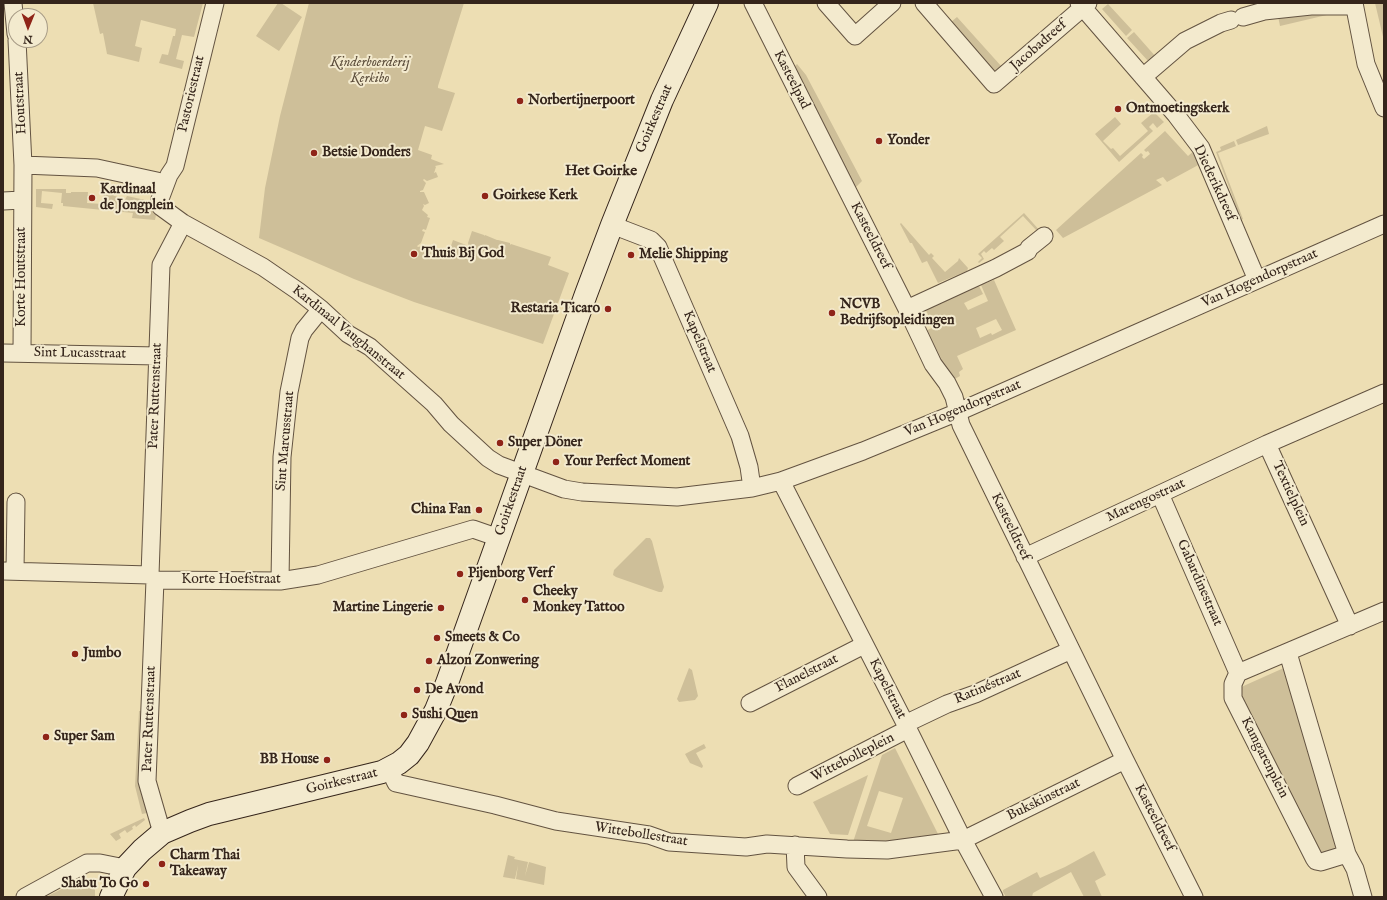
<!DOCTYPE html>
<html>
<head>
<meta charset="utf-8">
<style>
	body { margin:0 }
	#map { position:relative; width:1387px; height:900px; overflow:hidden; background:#eddeb3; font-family:"IM FELL English",serif }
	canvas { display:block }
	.frame { position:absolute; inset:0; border:4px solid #35251b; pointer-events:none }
	.north { position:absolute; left:8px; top:8px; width:40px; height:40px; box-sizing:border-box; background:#f3eace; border:1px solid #a79b86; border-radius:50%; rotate:181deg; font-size:11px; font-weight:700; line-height:16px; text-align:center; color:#35251b }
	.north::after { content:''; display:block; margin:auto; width:14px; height:18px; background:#8f2418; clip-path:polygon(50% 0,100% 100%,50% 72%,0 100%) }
</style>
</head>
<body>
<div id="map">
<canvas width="1387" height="900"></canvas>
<div class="frame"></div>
<div class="north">N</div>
</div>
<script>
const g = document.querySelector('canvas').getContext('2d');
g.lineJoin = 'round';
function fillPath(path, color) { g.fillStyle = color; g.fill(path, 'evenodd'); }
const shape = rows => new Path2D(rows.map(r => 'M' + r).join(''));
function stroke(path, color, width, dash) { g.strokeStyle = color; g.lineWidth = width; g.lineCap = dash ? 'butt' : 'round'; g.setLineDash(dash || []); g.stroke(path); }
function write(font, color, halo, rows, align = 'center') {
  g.font = font + ' "IM FELL English",serif'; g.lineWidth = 4; g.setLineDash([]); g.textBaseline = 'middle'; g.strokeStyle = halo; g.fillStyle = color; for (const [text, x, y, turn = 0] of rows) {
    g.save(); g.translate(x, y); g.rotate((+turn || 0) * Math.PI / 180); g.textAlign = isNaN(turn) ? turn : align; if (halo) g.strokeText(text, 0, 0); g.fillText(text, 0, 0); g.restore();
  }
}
fillPath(shape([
	[93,3,203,3,194,37,182,35,176,59,184,61,182,69,159,63,162,54,168,55,173,36,175,36,176,29,141,20,135,46,142,48,139,62,107,54,103,33,100,34],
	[278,3,281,3,302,17,279,51,256,36],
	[309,3,464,3,438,86,516,108,438,86,438,88,455,93,442,131,425,126,418,150,432,155,431,159,444,164,435,166,436,167,434,173,436,172,438,177,427,181,424,179,423,180,426,183,423,190,420,191,420,192,424,192,429,203,425,205,423,204,424,206,422,210,428,215,427,217,430,218,426,230,423,229,422,231,425,232,421,243,417,246,418,247,422,246,447,254,449,258,451,257,449,252,453,240,466,245,468,248,469,247,468,243,472,231,484,235,484,236,485,235,497,240,498,240,510,243,510,245,511,244,551,257,548,265,569,273,543,344,414,302,354,279,259,238,265,188,280,116],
	[1375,3,1384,3,1384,41],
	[1108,4,1132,30,1126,36,1102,9],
	[1291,13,1331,14,1280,26,1278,16],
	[957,17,1002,67,999,70,994,70,990,67,951,22],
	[1134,32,1156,57,1149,62,1127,38],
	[797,64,806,75,862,181,853,190,793,68],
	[1154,112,1164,122,1157,128,1153,123,1149,127,1153,131,1119,162,1095,134,1115,117,1121,124,1103,141,1111,149,1113,148,1120,156,1148,131,1141,123],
	[1267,126,1269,134,1238,145,1236,140],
	[1165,131,1188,156,1196,149,1202,163,1167,182,1163,177,1156,180,1162,185,1063,238,1056,230,1141,153,1143,155,1142,157,1144,159,1150,154,1148,151,1146,152,1144,150],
	[1234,141,1236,146,1218,153,1243,219,1241,220,1216,152,1221,150,1220,147],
	[36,189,66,189,66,193,71,193,71,192,88,192,87,203,102,204,104,194,110,194,125,200,127,196,150,201,151,209,156,215,155,220,132,218,133,213,63,206,63,203,61,203,62,193,42,191,41,203,53,204,52,209,36,207],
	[1024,213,1041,232,1037,231,1023,216,1000,237,1004,241,994,250,992,248,986,253,984,251,981,254,984,259,979,263,978,262,982,258,978,254],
	[901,223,929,255,931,253,934,256,932,258,945,272,958,261,959,258,968,268,967,271,938,283,927,261,922,263,912,243,910,243,900,224],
	[994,280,1016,330,957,356,963,369,959,372,960,376,953,380,923,332,934,327,925,308,979,286,983,294,964,303,968,310,988,301,981,285],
	[996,319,1002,330,992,335,991,333,980,338,976,328],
	[646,538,650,538,652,541,664,587,662,592,659,592,616,577,613,575,614,570],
	[1286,667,1310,743,1306,745,1308,753,1313,751,1340,847,1322,857,1240,700,1239,688],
	[689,668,692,670,698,696,695,700,679,702,677,699],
	[139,711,144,711,147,813,142,814,135,786],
	[704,744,706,748,696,753,703,766,702,768,690,763,685,754],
	[895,748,938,834,936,836,878,842,853,842,882,755],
	[879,791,903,798,891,833,867,826],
	[868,775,848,835,830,834,813,802],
	[144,818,145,820,136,827,135,825,132,827,133,829,127,833,125,830,119,834,121,838,116,841,110,834],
	[1094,851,1106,875,1095,881,1102,897,1084,897,1071,872,1033,893,1032,897,1006,897,1003,892,1003,890,1037,872,1040,878,1065,867],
	[508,855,515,857,514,859,528,862,525,876,529,862,546,867,544,885,516,879,518,865,515,879,503,877],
	[81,879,87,880,92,884,95,890,95,897,46,897]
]), '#cebf99');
const street = shape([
	[13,3,16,34],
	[215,3,175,166,169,175,160,199,159,204,161,207,183,223,263,267,298,291,321,309,348,334,370,347,434,404,451,424,488,458,499,465,564,489,582,492,677,497,752,488,781,481,863,451,958,412,1384,224],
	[753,3,907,309,933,364,947,383,954,397,961,425,1125,760,1194,897],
	[826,3,855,36,892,3],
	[924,3,994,84,1088,3],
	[1079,3,1176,115,1201,148,1257,280],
	[1354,3,1366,64,1384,108],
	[1243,17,1264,11,1311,6,1354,6],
	[17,40,23,165,22,353],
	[1143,77,1185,41,1221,23,1231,20],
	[23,165,97,168,166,183],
	[3,201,22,200],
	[612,225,651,240,658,247,740,436,749,467,752,488],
	[907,309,996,268,1028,251,1029,248,1044,236],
	[3,353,158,356],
	[1267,444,1350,626],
	[781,481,908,729,963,840,994,897],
	[1160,494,1238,673],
	[1025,557,1267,444,1384,393],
	[3,571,150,575,155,580,280,581,318,575,473,529,499,538],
	[15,571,16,502],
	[150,575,161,265,183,223],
	[155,580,147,781,162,833],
	[280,581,282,457,289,392,300,338,304,330,321,309],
	[1288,653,1347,854,1355,869,1363,897],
	[750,703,864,645],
	[905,724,947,704,975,694,1071,650],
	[389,769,396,783,495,805,556,821,649,835,669,842,746,847,767,844,847,849,887,850,963,840,1125,760],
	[797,786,908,729],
	[795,845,796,867,818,897],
	[1347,854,1321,862,1316,861,1314,858,1233,698,1233,684,1238,673,1384,611],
	[25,897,87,863,100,863,125,868]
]);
const secondary = shape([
	[111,897,125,868,142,850,162,833,190,821,209,814,382,772,399,763,409,755,418,743,436,710,447,683,586,294,612,225,662,100,707,3]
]);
stroke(street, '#635341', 19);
stroke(secondary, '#35251b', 24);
stroke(street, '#f3eace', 17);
stroke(secondary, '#f3eace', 22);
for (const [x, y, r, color] of [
	[520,101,4,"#8f2418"],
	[1118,109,4,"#8f2418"],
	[879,141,4,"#8f2418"],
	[314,153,4,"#8f2418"],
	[485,196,4,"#8f2418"],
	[92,198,4,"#8f2418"],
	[414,254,4,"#8f2418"],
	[631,255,4,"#8f2418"],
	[608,309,4,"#8f2418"],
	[832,313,4,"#8f2418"],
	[500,443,4,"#8f2418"],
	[556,462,4,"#8f2418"],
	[479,510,4,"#8f2418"],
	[460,574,4,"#8f2418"],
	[525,600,4,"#8f2418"],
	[441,608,4,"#8f2418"],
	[437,638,4,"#8f2418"],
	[75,654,4,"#8f2418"],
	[429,661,4,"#8f2418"],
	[417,690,4,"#8f2418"],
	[404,715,4,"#8f2418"],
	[46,737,4,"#8f2418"],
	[327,760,4,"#8f2418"],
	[162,864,4,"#8f2418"],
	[146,884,4,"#8f2418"]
]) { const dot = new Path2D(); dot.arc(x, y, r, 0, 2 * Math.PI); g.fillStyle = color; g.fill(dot); stroke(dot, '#f3eace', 1.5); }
write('14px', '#35251b', '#f3eace', [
	["Jacobadreef",1039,46,-41],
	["Kasteelpad",791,80,63],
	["Pastoriestraat",192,94,-77],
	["Houtstraat",21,103,-93],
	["Goirkestraat",655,119,-67],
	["Diederikdreef",1214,183,65],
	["Kasteeldreef",870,236,63],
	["Korte Houtstraat",22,277,-90],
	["Van Hogendorpstraat",1260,279,-24],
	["Kardinaal Vaughanstraat",348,333,39],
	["Kapelstraat",699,342,67],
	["Sint Lucasstraat",80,354,1],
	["Pater Ruttenstraat",156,396,-88],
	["Van Hogendorpstraat",963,409,-23],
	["Sint Marcusstraat",286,441,-85],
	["Textielplein",1290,494,65],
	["Goirkestraat",512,501,-71],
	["Marengostraat",1146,501,-25],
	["Kasteeldreef",1010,527,64],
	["Korte Hoefstraat",231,580],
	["Gabardinestraat",1199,583,66],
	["Flanelstraat",807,674,-27],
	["Ratinéstraat",988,687,-23],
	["Kapelstraat",887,689,63],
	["Pater Ruttenstraat",150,719,-88],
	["Wittebolleplein",853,758,-27],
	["Kamgarenplein",1264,758,63],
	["Goirkestraat",342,782,-14],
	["Bukskinstraat",1044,800,-26],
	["Kasteeldreef",1154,818,63],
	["Wittebollestraat",641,835,9]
]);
write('italic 14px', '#5b4c3a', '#f3eace', [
	["Kinderboerderij",370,63],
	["Kerkibo",370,79]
]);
write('bold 14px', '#35251b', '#f3eace', [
	["Norbertijnerpoort",528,101],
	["Ontmoetingskerk",1126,109],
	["Yonder",887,141],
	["Betsie Donders",322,153],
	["Kardinaal",100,190],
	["de Jongplein",100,206],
	["Goirkese Kerk",493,196],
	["Thuis Bij God",422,254],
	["Melie Shipping",639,255],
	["NCVB",840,305],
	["Bedrijfsopleidingen",840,321],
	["Restaria Ticaro",600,309,"right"],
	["Super Döner",508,443],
	["Your Perfect Moment",564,462],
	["China Fan",471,510,"right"],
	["Pijenborg Verf",468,574],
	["Cheeky",533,592],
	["Monkey Tattoo",533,608],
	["Martine Lingerie",433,608,"right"],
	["Smeets & Co",445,638],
	["Jumbo",83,654],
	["Alzon Zonwering",437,661],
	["De Avond",425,690],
	["Sushi Quen",412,715],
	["Super Sam",54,737],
	["BB House",319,760,"right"],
	["Charm Thai",170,856],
	["Takeaway",170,872],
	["Shabu To Go",138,884,"right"]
], 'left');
write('bold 15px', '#35251b', '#f3eace', [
	["Het Goirke",601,172]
]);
</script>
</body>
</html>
